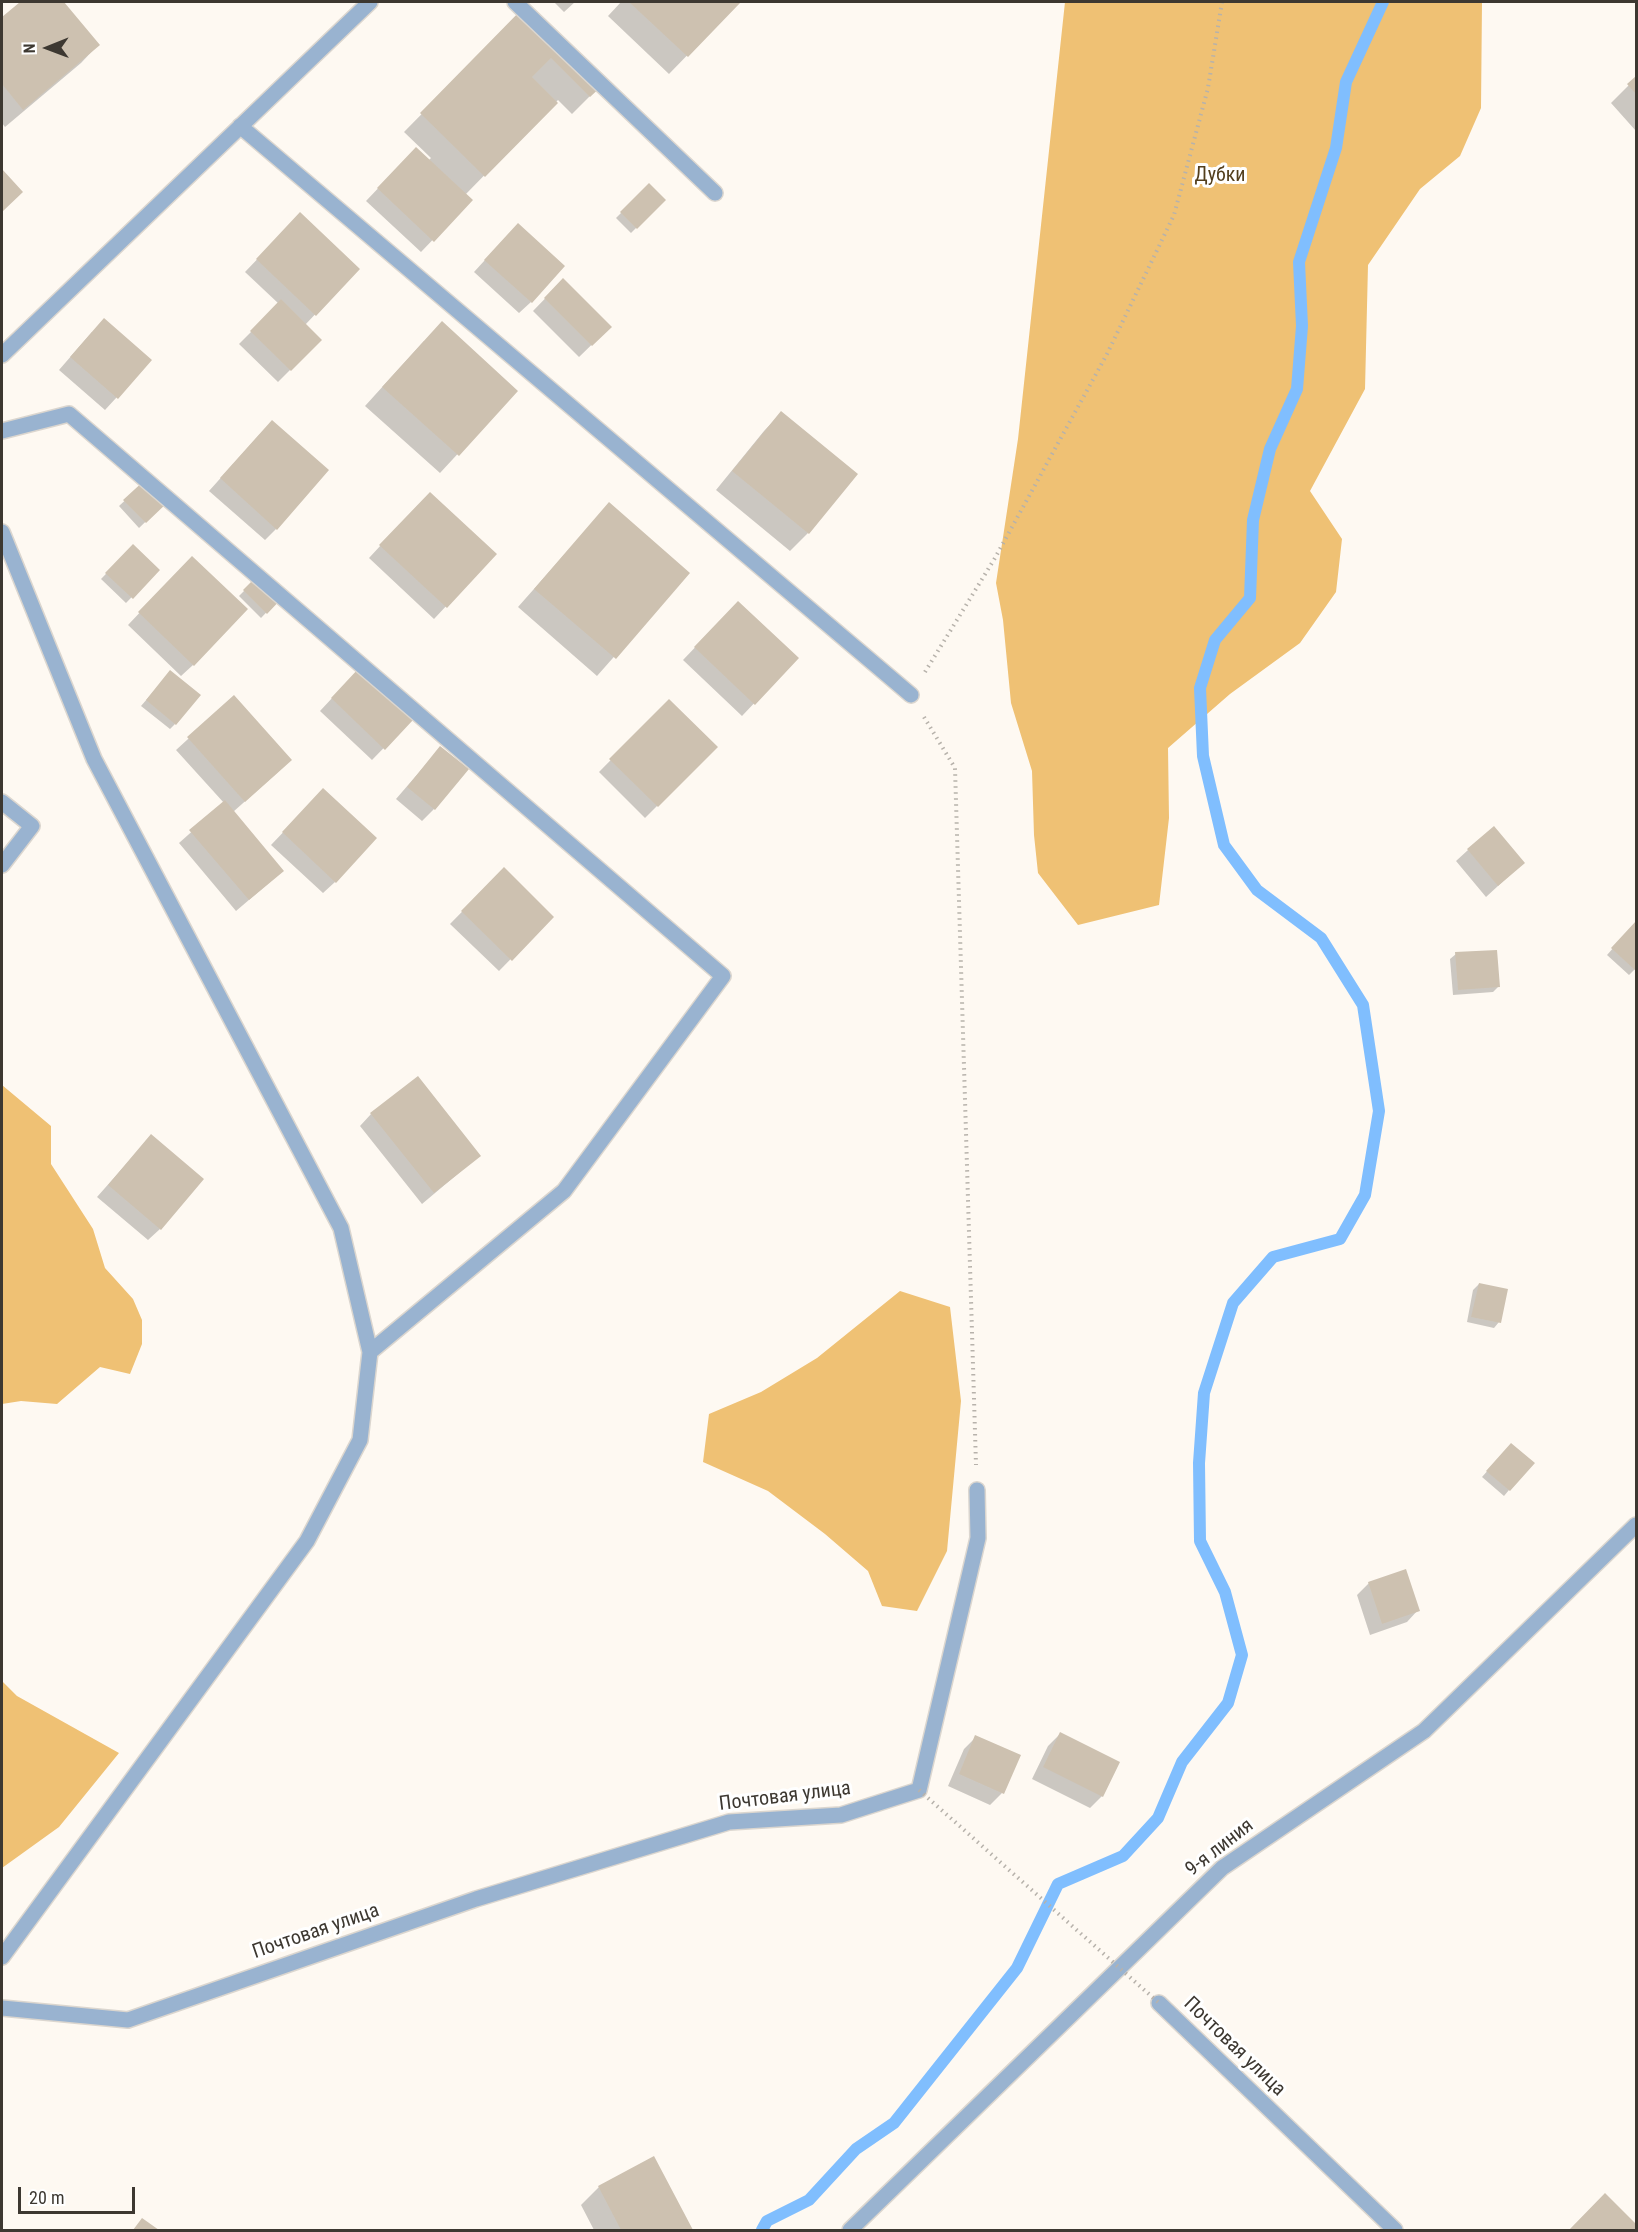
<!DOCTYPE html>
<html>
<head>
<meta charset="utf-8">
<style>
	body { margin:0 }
	#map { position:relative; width:1638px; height:2232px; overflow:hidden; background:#fef9f2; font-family:"Roboto Condensed",sans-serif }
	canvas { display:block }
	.frame { position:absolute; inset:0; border:3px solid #3d3831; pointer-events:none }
	.north { position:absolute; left:18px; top:18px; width:60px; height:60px; -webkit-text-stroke:4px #fff; paint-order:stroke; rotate:269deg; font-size:16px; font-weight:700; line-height:24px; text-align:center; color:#3d3831 }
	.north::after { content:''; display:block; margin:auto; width:21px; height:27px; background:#3d3831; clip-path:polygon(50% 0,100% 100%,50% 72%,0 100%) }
	.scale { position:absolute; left:18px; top:2187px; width:117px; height:27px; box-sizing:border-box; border:3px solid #3d3831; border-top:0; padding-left:8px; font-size:18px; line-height:21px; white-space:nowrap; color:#3d3831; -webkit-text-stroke:4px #fff; paint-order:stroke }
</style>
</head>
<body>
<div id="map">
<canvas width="1638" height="2232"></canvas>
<div class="frame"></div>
<div class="north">N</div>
<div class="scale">20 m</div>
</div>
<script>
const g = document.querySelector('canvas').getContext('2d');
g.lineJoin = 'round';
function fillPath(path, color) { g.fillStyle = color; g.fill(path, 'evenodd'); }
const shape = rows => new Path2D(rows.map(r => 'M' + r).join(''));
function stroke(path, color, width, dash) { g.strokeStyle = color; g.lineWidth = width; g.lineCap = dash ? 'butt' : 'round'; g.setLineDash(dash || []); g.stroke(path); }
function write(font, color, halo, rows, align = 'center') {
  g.font = font + ' "Roboto Condensed",sans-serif'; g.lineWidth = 6; g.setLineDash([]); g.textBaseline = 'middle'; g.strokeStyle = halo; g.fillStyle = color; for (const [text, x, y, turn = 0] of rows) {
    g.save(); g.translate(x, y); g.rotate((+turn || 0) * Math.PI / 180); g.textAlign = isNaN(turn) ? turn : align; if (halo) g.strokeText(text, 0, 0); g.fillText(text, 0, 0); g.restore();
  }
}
fillPath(shape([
	[1065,2,1482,2,1481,108,1460,156,1420,189,1368,265,1365,389,1310,491,1342,539,1336,592,1300,643,1230,694,1168,748,1169,818,1159,905,1078,925,1038,873,1034,835,1032,771,1011,703,1003,620,996,583,1018,439],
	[2,1085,51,1126,51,1164,93,1229,105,1268,133,1299,142,1320,142,1344,130,1374,100,1367,57,1404,21,1401,2,1404],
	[900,1291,950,1307,961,1401,947,1551,917,1611,882,1606,868,1571,825,1534,768,1491,703,1462,709,1414,761,1392,817,1358],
	[2,1681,17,1696,119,1753,59,1827,2,1868]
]), '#efc174');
fillPath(shape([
	[22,2,62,2,98,45,81,63,5,127,2,123,2,19],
	[554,2,575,2,564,12],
	[621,2,739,2,669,74,608,16],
	[525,9,602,84,572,114,558,100,465,195,471,200,421,252,366,201,405,160,429,160,431,158,404,132],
	[1636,78,1636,131,1611,103],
	[2,171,21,191,2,211],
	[649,185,664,200,631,233,616,218],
	[289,226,358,269,305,325,320,340,278,382,239,344,279,304,245,272],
	[506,237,531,302,519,313,474,272],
	[563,280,610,327,579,357,533,311],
	[92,332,150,361,105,410,59,370],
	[424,341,516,391,440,473,365,406],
	[781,413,808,533,790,551,716,490,764,431],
	[260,434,276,529,265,540,209,491],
	[146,481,166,502,139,528,119,506],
	[609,504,688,573,597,676,518,607],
	[418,505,495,554,434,619,369,558],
	[133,546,158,570,126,603,101,579],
	[180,570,193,665,181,676,128,625],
	[261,574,282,596,261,618,239,596],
	[726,615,797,658,742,716,683,660],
	[165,678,175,724,170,729,141,706],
	[347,682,411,720,372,760,320,711],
	[234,697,278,772,233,812,270,882,236,911,179,843,224,803,176,750],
	[669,701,716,747,645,818,599,772],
	[440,748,434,809,422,821,396,799],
	[312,802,335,882,323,893,271,845],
	[1468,850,1523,863,1486,897,1456,861],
	[504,869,552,917,499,971,450,924],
	[1636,922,1636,968,1629,975,1607,955],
	[1456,954,1498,987,1493,992,1453,995,1450,959],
	[371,1114,479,1156,422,1204,360,1126],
	[151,1136,160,1229,148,1240,97,1197],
	[1479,1284,1499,1322,1494,1328,1467,1322,1473,1290],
	[1506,1450,1509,1490,1504,1496,1482,1477],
	[1369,1583,1418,1610,1407,1622,1370,1635,1357,1595],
	[1060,1734,1118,1763,1102,1796,1090,1808,1032,1779,1048,1746],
	[976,1737,1002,1793,990,1805,948,1786,964,1749],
	[654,2158,691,2230,594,2230,581,2205,599,2187],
	[1605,2195,1636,2226,1636,2230,1570,2230]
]), '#0003');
stroke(shape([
	[762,2230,767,2221,809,2200,856,2149,894,2123,1017,1968,1058,1884,1123,1856,1158,1818,1182,1762,1228,1703,1242,1655,1225,1592,1200,1541,1199,1463,1204,1393,1233,1303,1273,1257,1340,1239,1365,1195,1379,1111,1363,1005,1321,938,1257,890,1224,845,1203,756,1200,688,1215,640,1250,598,1253,520,1270,449,1297,389,1302,326,1299,262,1336,148,1346,82,1383,2]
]), '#80befe', 12);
fillPath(shape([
	[20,2,64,2,100,45,23,110,2,84,2,17],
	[629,2,741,2,688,57],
	[525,6,604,84,590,97,551,58,532,77,558,103,485,177,420,113],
	[1636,76,1636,94,1627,84],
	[416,147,473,200,434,242,377,188],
	[2,169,23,192,2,212],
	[649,183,666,200,637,229,620,212],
	[300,212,360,269,316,316,256,259],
	[518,223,565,266,532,303,484,260],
	[563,278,612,327,592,346,544,298],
	[281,299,322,340,291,371,250,331],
	[104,318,152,360,118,399,70,357],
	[442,321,518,391,459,456,382,387],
	[781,411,858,474,809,534,732,471],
	[272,420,329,470,277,530,220,478],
	[146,479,168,502,146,523,123,500],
	[430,492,497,554,447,608,379,545],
	[609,502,690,573,616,659,534,589],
	[133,544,160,570,133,599,105,573],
	[192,556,248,609,194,666,138,612],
	[261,572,284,596,267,614,243,590],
	[738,601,799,658,755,705,694,647],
	[359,668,413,720,385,750,331,698],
	[170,670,201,695,176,725,146,700],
	[234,695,292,760,245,802,187,737],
	[669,699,718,747,658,807,609,759],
	[440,746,469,769,435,810,407,787],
	[323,788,377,838,336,883,282,832],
	[225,800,284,871,249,900,189,830],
	[1494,826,1525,863,1498,886,1467,849],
	[504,867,554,917,512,961,461,911],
	[1636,921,1636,971,1611,948],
	[1497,950,1500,987,1458,990,1455,952],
	[418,1076,481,1156,434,1193,370,1113],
	[151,1134,204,1179,161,1230,108,1185],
	[1479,1283,1508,1289,1501,1323,1471,1317],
	[1511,1443,1535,1463,1510,1491,1486,1471],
	[1406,1569,1420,1611,1382,1624,1368,1582],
	[1060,1732,1120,1762,1103,1797,1043,1767],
	[975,1735,1021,1755,1004,1794,959,1774],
	[654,2156,693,2230,621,2230,598,2186],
	[1605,2193,1636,2224,1636,2230,1569,2230],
	[142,2218,159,2230,133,2230]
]), '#cdc1b0');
const minor = shape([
	[515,2,715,193],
	[240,126,911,695],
	[2,355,370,2],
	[2,431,69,414,723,976,564,1191,370,1352],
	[2,532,94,759,341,1228,370,1352,360,1440,307,1541,2,1957],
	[2,802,32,826,2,865],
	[1159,2003,1395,2230],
	[2,2008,128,2020,476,1899,729,1822,841,1815,919,1790,978,1538,977,1490],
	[850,2230,1222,1868,1424,1731,1636,1525]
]);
stroke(minor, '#dbd6cf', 18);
stroke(shape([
	[925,672,995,558,1107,354,1174,215,1208,88,1222,2],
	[924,717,955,768,976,1465]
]), '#b7b2ab', 4, [1.5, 4.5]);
stroke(minor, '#99b3d0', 15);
stroke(shape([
	[919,1790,1159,2003]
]), '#b7b2ab', 4, [1.5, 4.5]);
write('20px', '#533f1d', '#fff', [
	["Дубки",1220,176]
]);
write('20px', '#3d3831', '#fff', [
	["Почтовая улица",785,1797,-7],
	["9-я линия",1220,1848,-38],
	["Почтовая улица",316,1932,-19],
	["Почтовая улица",1234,2047,44]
]);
</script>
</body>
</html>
